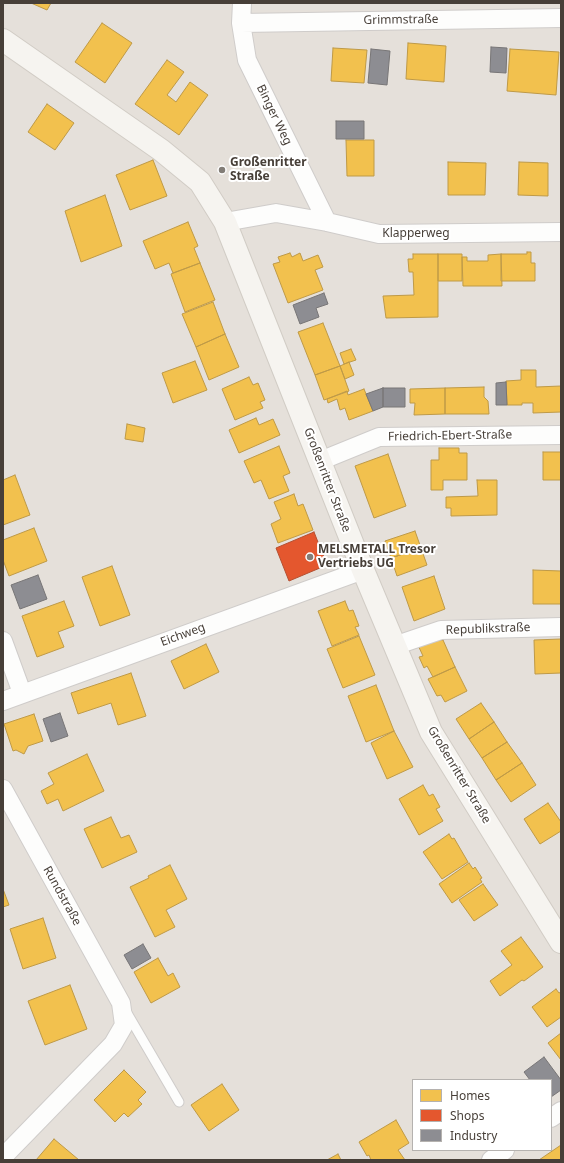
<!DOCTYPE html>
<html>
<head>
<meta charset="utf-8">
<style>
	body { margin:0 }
	#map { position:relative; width:564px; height:1163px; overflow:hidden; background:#f1efec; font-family:"Noto Sans",sans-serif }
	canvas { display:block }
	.frame { position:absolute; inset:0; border:4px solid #473f38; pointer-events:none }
	.legend { position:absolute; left:412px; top:1079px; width:140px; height:72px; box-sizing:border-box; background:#fff; border:1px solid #b5b2af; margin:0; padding:5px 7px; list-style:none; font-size:12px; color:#473f38 }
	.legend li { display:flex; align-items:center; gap:8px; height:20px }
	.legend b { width:20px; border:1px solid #b5b2af }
</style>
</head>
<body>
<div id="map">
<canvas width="564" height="1163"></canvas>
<div class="frame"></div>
<ul class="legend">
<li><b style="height:11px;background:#f2c14e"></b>Homes</li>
<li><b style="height:11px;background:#e4572e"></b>Shops</li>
<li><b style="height:11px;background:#8d8d92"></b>Industry</li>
</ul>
</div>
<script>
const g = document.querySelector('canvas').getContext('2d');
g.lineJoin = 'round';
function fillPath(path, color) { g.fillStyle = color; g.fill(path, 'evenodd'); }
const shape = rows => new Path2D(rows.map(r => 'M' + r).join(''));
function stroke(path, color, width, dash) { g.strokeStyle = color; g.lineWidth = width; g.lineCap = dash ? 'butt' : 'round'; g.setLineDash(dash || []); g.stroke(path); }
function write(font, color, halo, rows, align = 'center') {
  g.font = font + ' "Noto Sans",sans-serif'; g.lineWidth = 4; g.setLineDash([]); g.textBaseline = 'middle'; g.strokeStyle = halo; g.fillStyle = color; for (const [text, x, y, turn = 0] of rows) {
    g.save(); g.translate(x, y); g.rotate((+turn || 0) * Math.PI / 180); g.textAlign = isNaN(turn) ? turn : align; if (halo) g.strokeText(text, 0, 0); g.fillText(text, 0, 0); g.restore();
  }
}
fillPath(shape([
	[3,3,561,3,561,1160,3,1160],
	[413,1080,551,1080,551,1150,413,1150]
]), '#e5e0da');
const homes = shape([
	[31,3,51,3,47,10,31,3],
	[102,23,132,43,105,83,75,62,102,23],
	[408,43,446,46,444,82,406,79,408,43],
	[333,48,367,50,364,83,331,81,333,48],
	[510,49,559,52,556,95,507,91,510,49],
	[167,60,184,72,167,95,176,102,190,82,208,95,179,135,135,104,167,60],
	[47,104,74,123,55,150,28,132,47,104],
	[346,140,374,140,374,176,347,176,346,140],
	[153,160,167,196,130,210,116,175,153,160],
	[448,162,486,163,485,195,448,195,448,162],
	[519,162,548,163,548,196,518,195,519,162],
	[105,195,122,246,81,262,65,211,105,195],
	[188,222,198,246,194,248,200,263,173,273,169,263,155,269,143,241,188,222],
	[527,252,531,252,531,263,535,263,535,281,501,281,501,254,527,254,527,252],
	[290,253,292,257,300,253,303,261,318,255,323,267,315,270,323,290,288,303,273,264,280,262,278,257,290,253],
	[413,254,438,254,438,317,386,318,383,296,414,295,413,272,409,272,408,259,413,259,413,254],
	[438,254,462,254,462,281,438,281,438,254],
	[501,254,502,286,463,286,462,257,467,257,467,261,488,261,488,255,501,254],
	[200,263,215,300,185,312,171,274,200,263],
	[213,302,225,334,196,347,182,314,213,302],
	[323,323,340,366,315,375,298,332,323,323],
	[225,334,239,367,209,380,196,347,225,334],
	[351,349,356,360,344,364,340,353,351,349],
	[195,361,207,390,173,403,162,373,195,361],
	[349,362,354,375,345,379,340,366,349,362],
	[340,366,349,391,324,400,315,375,340,366],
	[521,370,536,370,536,387,561,386,561,412,533,413,533,403,522,403,522,405,507,405,506,381,521,380,521,370],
	[249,377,253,385,258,383,265,400,260,402,263,408,235,420,222,389,249,377],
	[484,387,484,397,488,401,489,414,445,414,445,388,484,387],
	[445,388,445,414,414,415,415,403,410,403,410,389,445,388],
	[364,389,373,411,349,420,345,408,340,410,337,399,328,403,327,399,347,391,348,395,364,389],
	[256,418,259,425,273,419,280,435,239,453,229,430,256,418],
	[127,424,145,428,143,442,125,439,127,424],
	[279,446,290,473,283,476,289,491,269,499,261,480,254,483,244,461,279,446],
	[439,448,459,448,459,453,467,453,467,480,443,480,443,490,431,490,431,460,439,460,439,448],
	[543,452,561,452,561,480,543,480,543,452],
	[388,454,406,506,374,518,355,466,388,454],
	[15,475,30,515,3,525,3,480,15,475],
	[477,480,497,480,497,515,451,516,451,508,446,508,446,497,478,496,477,480],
	[294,494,298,506,303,504,313,530,278,543,271,524,281,519,274,502,294,494],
	[34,528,47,561,9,576,3,560,3,540,34,528],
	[415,531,421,548,391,558,385,541,415,531],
	[421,548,427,565,397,576,391,558,421,548],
	[112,566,130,615,100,626,82,577,112,566],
	[533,570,561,571,561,604,533,604,533,570],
	[434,576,445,609,414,621,402,587,434,576],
	[64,601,74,626,58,632,64,647,37,657,22,616,64,601],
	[345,601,349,611,353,610,359,626,355,627,359,635,332,646,318,611,345,601],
	[359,636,375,675,343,688,327,649,359,636],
	[561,639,561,673,535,674,534,640,561,639],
	[443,640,455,667,433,677,427,666,424,668,419,657,423,656,417,643,423,641,443,640],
	[206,644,219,672,184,689,171,661,206,644],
	[455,667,467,691,445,702,441,695,437,696,428,679,455,667],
	[131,673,146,716,118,725,111,703,78,714,71,693,131,673],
	[376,685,394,731,366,742,348,696,376,685],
	[481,703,494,722,469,739,456,719,481,703],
	[34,714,43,741,28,746,24,754,16,750,13,751,4,724,34,714],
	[494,722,507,742,482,758,469,739,494,722],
	[394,731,413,767,387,779,371,743,394,731],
	[507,742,522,763,496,780,482,758,507,742],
	[87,754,104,791,63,811,58,799,47,804,41,791,54,784,48,773,87,754],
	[522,763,536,785,511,802,496,780,522,763],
	[423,785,429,796,433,794,440,807,436,809,443,821,419,835,399,799,423,785],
	[548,803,561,822,561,831,540,844,524,819,548,803],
	[111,817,121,838,129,835,137,852,102,868,84,829,111,817],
	[449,834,452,839,454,838,468,862,442,879,423,852,449,834],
	[469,863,473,869,475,867,482,878,480,879,482,882,452,903,439,884,469,863],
	[170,865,187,899,166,910,175,927,155,937,130,887,149,878,148,876,170,865],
	[483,884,498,905,474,921,459,900,483,884],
	[3,889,9,905,3,907,3,889],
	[43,918,56,958,23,969,10,929,43,918],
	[521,937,543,967,524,981,522,980,500,996,490,981,512,965,501,951,521,937],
	[158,958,168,976,173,973,180,987,151,1003,134,972,158,958],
	[70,985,87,1029,45,1045,28,1001,70,985],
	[556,989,559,993,561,992,561,1017,547,1027,532,1007,556,989],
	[561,1033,561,1060,548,1043,561,1033],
	[124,1070,146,1092,138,1100,142,1104,128,1117,124,1113,115,1122,94,1100,124,1070],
	[222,1084,239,1110,209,1131,191,1105,222,1084],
	[396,1120,409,1143,398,1150,405,1160,371,1160,369,1155,367,1156,359,1142,396,1120],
	[54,1139,79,1160,36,1160,54,1139],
	[561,1145,561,1160,539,1160,561,1145],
	[338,1154,341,1160,327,1160,338,1154]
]);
fillPath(homes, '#f2c14e');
stroke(homes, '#bf9a47', 1);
const shops = shape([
	[314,532,327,565,289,581,276,548,314,532]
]);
fillPath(shops, '#e4572e');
stroke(shops, '#b55031', 1);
const industry = shape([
	[491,47,507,48,506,73,490,72,491,47],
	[371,49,390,51,387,85,368,83,371,49],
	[336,121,364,121,364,139,336,139,336,121],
	[324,293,328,304,316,308,319,317,300,324,293,305,324,293],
	[506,382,507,405,496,405,496,383,506,382],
	[383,388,383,407,373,411,366,394,383,388],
	[383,388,405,388,405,407,383,407,383,388],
	[38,575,47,599,20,609,11,585,38,575],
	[60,713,68,736,51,742,43,719,60,713],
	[143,944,151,958,132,969,124,955,143,944],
	[544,1057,561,1080,561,1090,551,1097,551,1080,530,1080,524,1072,544,1057]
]);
fillPath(industry, '#8d8d92');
stroke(industry, '#787677', 1);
const service = shape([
	[127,1013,179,1102]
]);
const minor = shape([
	[242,3,241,23,247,60,327,222],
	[241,23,561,18],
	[225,222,276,213,327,222,379,234,561,232],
	[320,461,379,437,561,435],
	[3,641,22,693],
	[394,646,441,630,561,627],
	[3,701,363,570],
	[3,789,121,1003,124,1025,113,1044,3,1157],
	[551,1118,561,1111],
	[491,1160,505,1150]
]);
const secondary = shape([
	[3,40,161,150,200,182,225,222,363,570,431,732,561,942]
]);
stroke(service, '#cfccca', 11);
stroke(minor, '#cfccca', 20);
stroke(secondary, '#d1ccc5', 24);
stroke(service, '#fdfdfc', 9);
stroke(minor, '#fdfdfc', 18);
stroke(secondary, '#f6f4f0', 22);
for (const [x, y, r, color] of [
	[222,170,4,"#827d77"],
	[310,557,4,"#827d77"]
]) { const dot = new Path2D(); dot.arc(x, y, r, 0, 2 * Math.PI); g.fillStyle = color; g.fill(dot); stroke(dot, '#fff', 1.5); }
write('12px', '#473f38', '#fff', [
	["Grimmstraße",401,20,-1],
	["Binger Weg",274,115,64],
	["Klapperweg",416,234],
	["Friedrich-Ebert-Straße",450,436,-1],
	["Großenritter Straße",327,480,69],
	["Republikstraße",488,629,-2],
	["Eichweg",183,635,-20],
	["Großenritter Straße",459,775,59],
	["Rundstraße",62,896,61]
]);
write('bold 12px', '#473f38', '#fff', [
	["Großenritter",230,163],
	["Straße",230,177],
	["MELSMETALL Tresor",318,550],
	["Vertriebs UG",318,564]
], 'left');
</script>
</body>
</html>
